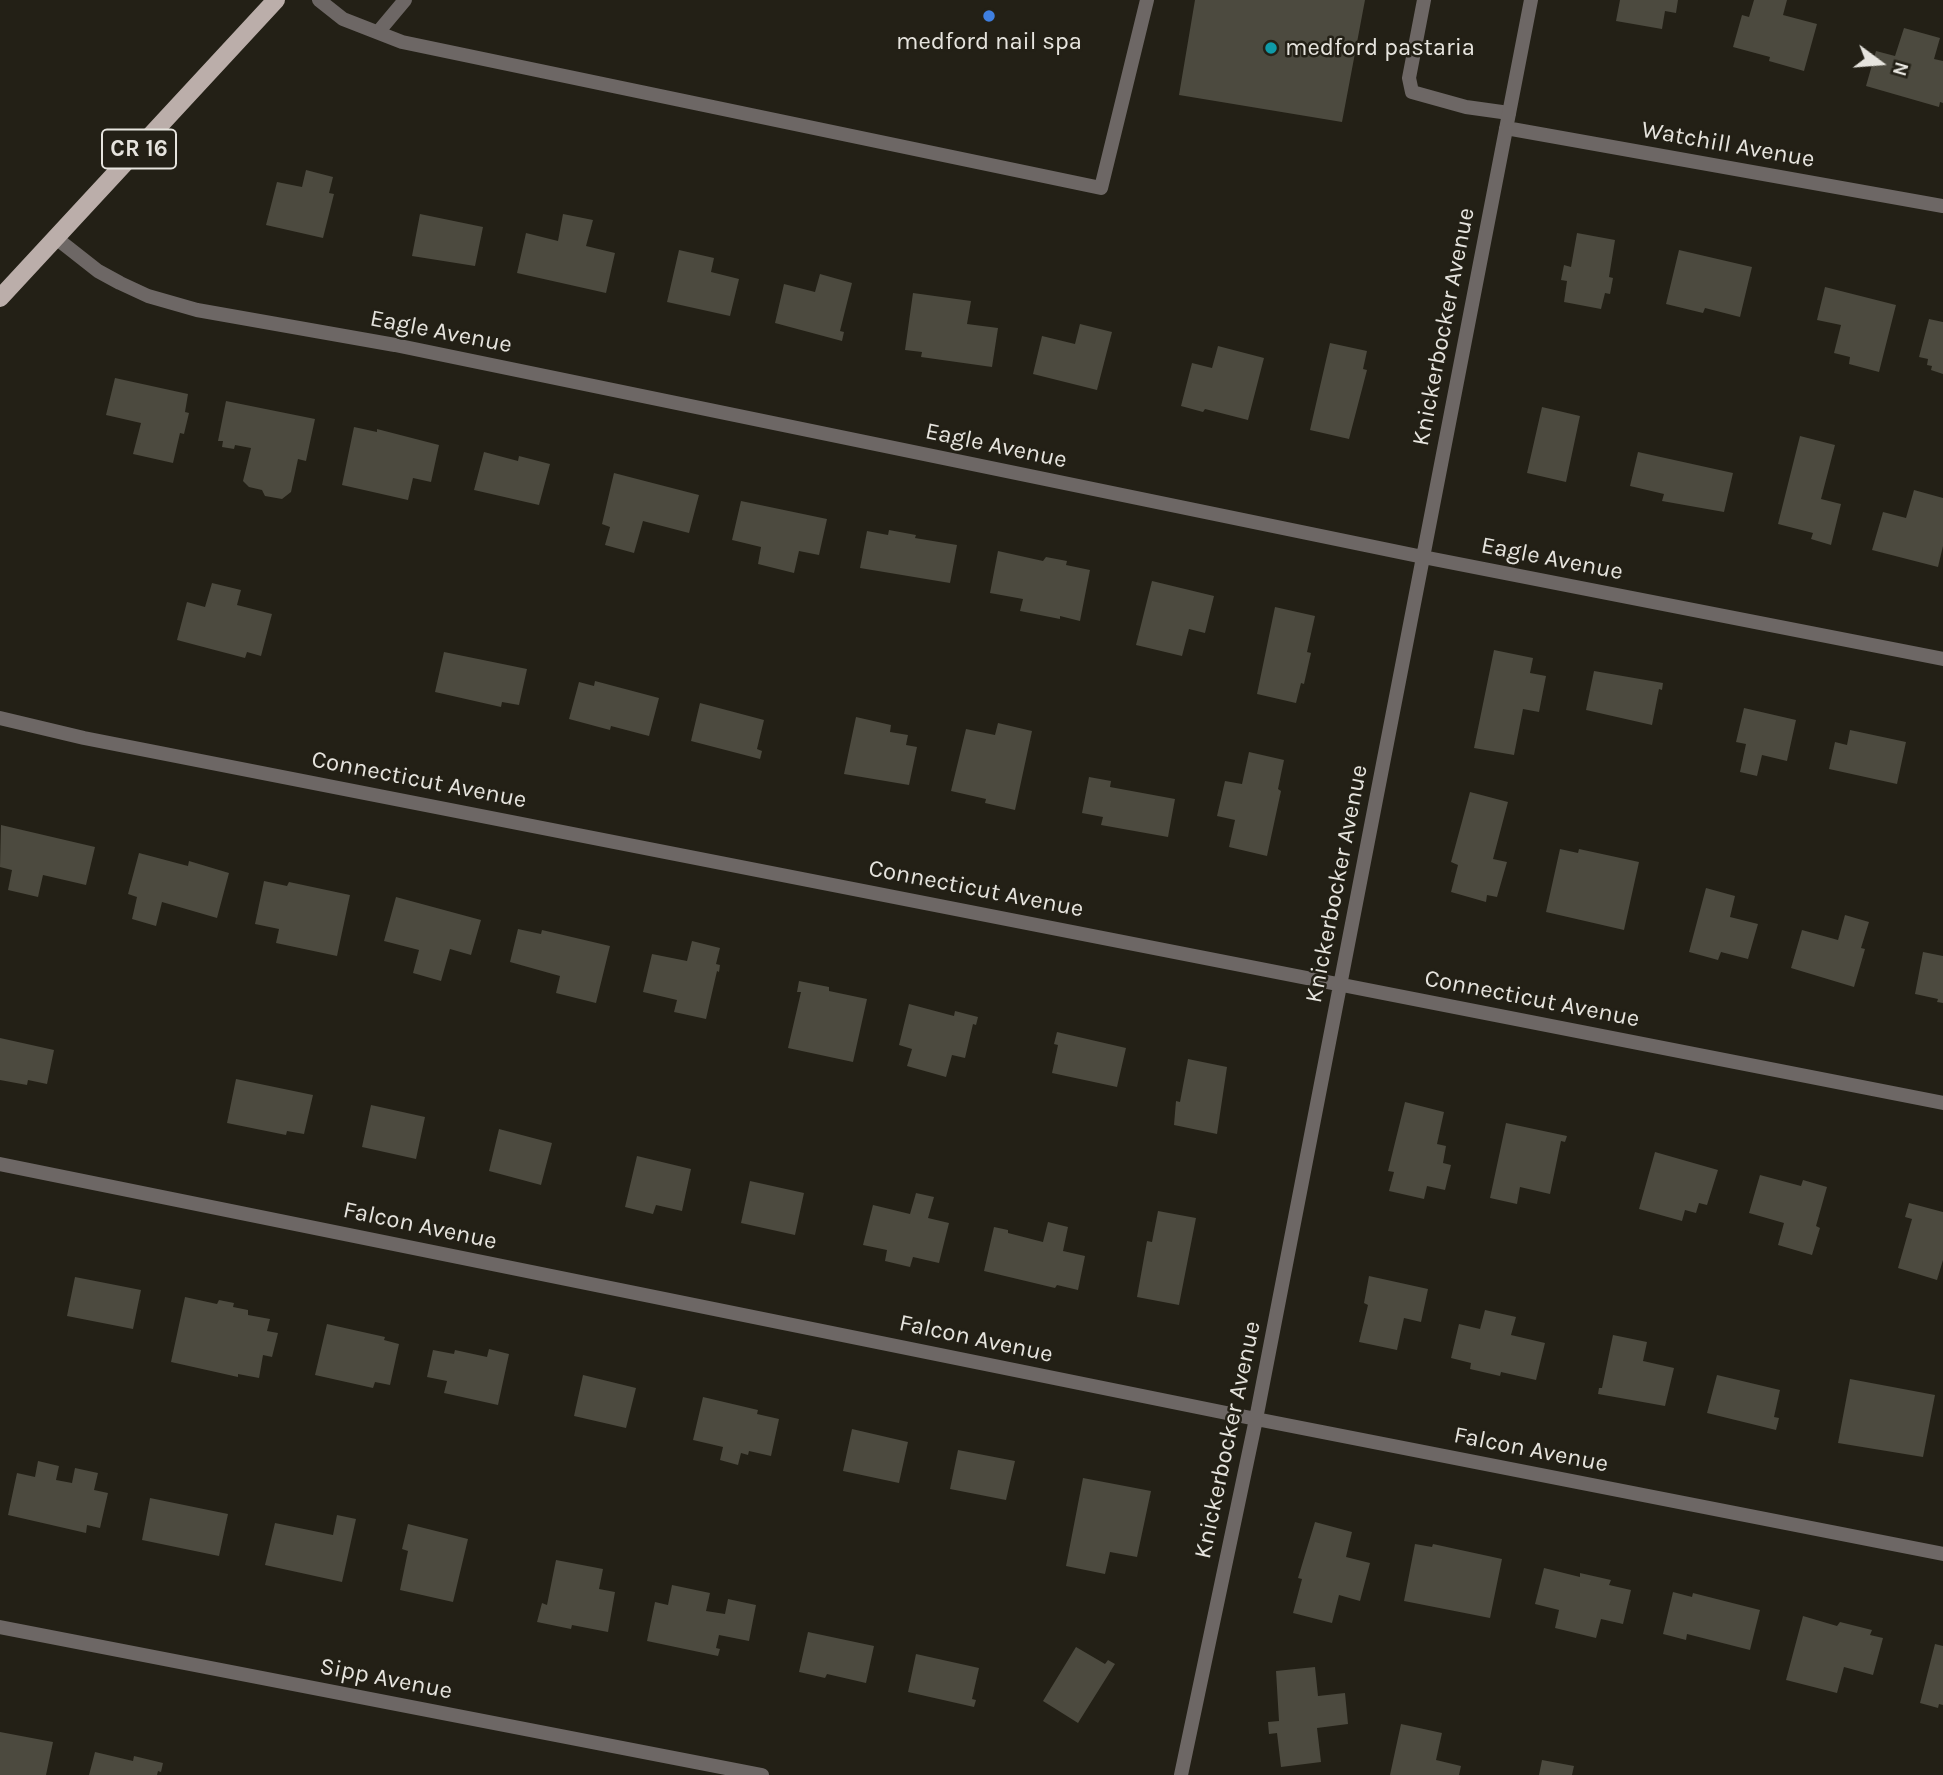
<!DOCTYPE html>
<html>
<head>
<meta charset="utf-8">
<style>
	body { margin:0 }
	#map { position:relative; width:1943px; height:1775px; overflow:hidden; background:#232016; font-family:Karla,sans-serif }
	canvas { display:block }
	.north { position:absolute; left:1845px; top:28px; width:70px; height:70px; -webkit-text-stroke:5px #232016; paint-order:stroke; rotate:106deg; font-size:19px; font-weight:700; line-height:28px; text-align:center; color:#e6e4de }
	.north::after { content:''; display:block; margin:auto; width:24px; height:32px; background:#e6e4de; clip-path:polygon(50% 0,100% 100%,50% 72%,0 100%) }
</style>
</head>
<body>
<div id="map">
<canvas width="1943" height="1775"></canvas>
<div class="north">N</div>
</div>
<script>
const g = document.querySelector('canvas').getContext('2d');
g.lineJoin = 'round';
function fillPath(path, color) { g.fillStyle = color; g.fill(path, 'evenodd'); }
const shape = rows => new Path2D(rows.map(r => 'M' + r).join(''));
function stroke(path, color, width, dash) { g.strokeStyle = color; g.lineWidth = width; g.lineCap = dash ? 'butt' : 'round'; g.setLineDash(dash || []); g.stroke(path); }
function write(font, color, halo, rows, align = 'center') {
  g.font = font + ' Karla,sans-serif'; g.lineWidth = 5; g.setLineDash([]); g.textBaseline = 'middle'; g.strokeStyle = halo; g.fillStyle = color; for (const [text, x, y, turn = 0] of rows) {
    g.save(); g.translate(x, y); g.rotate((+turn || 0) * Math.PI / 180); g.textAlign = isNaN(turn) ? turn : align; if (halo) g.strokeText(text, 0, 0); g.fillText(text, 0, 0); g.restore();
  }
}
fillPath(shape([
	[1195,0,1365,0,1342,122,1179,95],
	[1620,0,1678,0,1676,13,1665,11,1662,29,1616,21],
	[1754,0,1787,0,1783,15,1817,24,1804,71,1769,61,1770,57,1733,47,1742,15,1749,17],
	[1904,28,1940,38,1934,59,1943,61,1943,103,1940,102,1939,107,1866,86,1876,51,1895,56],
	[306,170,333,177,329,193,334,194,323,238,266,225,277,182,302,187],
	[420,214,483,227,475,266,412,256],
	[563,214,593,220,586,246,615,253,606,293,517,273,526,233,558,241],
	[1577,233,1615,240,1609,277,1613,278,1610,294,1605,293,1601,309,1564,302,1567,281,1561,280,1564,265,1571,267],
	[679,250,714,258,711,272,739,279,730,316,667,302],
	[1679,250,1752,267,1740,317,1705,308,1703,313,1666,304],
	[820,274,852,283,840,331,844,332,842,341,775,323,784,284,815,292],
	[1825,287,1896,305,1879,372,1849,364,1850,357,1834,353,1841,325,1817,320],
	[913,293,971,301,967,324,998,328,992,367,921,357,922,352,905,350],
	[1929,319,1943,322,1943,374,1931,370,1932,366,1927,365,1928,359,1919,357],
	[1080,324,1112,332,1097,390,1033,374,1042,336,1075,344],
	[1330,343,1367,351,1363,369,1367,370,1349,439,1310,430],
	[1218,346,1264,358,1248,420,1205,409,1203,412,1181,406,1192,363,1212,368],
	[115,378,188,394,185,412,189,413,184,434,180,433,173,463,133,454,141,423,106,415],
	[226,401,315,419,306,461,298,459,291,492,282,499,265,496,262,490,249,487,243,481,251,448,235,445,234,449,222,447,223,441,218,441],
	[1542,407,1580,416,1566,482,1527,473],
	[354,427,377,432,377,429,439,445,431,482,413,478,408,500,342,485],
	[1800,436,1835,445,1821,499,1841,504,1831,545,1811,539,1813,533,1778,524],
	[484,452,518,461,519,456,550,464,539,505,474,490],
	[1638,452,1733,473,1724,512,1662,501,1664,494,1630,486],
	[614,473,699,495,689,533,643,521,634,553,605,545,610,527,602,524],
	[1914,490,1943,498,1943,546,1938,567,1872,550,1883,512,1906,518],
	[741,501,827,519,819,555,799,551,794,573,758,564,761,547,732,540],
	[889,530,916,535,915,538,957,545,950,583,860,568,867,531,888,535],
	[998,551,1043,561,1046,557,1067,561,1066,565,1090,570,1080,621,1060,616,1060,619,1020,611,1023,599,990,593],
	[1152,581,1214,596,1205,633,1189,629,1182,656,1136,645],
	[212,583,241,590,237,605,272,614,261,656,247,652,245,658,177,640,187,602,205,607],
	[1275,607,1315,616,1307,652,1311,653,1304,684,1301,683,1296,703,1257,694],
	[1494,650,1533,658,1530,673,1546,676,1539,712,1523,709,1514,755,1474,748],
	[444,652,527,669,519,705,502,702,501,707,435,692],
	[1594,671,1663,683,1662,690,1659,689,1652,725,1586,710],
	[595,681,659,698,649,736,611,726,610,730,569,719,579,682,594,686],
	[700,703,764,720,757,749,762,751,760,759,691,741],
	[1744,708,1796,720,1787,761,1762,755,1757,776,1740,772,1746,744,1736,742],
	[856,717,891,725,890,732,908,735,906,745,917,747,909,785,844,774],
	[998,723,1032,731,1015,810,985,803,986,799,951,791,966,729,995,735],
	[1850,730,1906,742,1897,784,1829,769,1835,742,1847,745],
	[1249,752,1284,760,1278,789,1281,791,1267,856,1229,847,1235,820,1217,816,1225,781,1242,784],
	[1089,777,1111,781,1110,787,1175,799,1168,837,1101,825,1103,817,1082,813],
	[1470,792,1508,802,1493,859,1507,862,1497,897,1487,895,1486,902,1451,892,1458,865,1451,862],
	[1,825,95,847,86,885,43,875,38,897,8,890,12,870,0,867],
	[1560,849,1578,853,1579,849,1639,862,1624,930,1546,912],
	[139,853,188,866,189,861,229,873,217,918,162,902,156,926,132,919,137,897,128,894],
	[264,881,287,886,289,882,350,895,337,956,276,943,279,929,255,924],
	[1706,888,1735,896,1730,917,1758,924,1748,959,1721,952,1718,960,1689,952],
	[396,897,481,920,471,955,450,949,441,981,413,973,419,950,384,941],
	[1845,915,1869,922,1861,948,1865,949,1854,987,1791,968,1802,930,1838,940],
	[518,929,541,934,542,930,610,946,596,1003,556,993,560,976,510,962],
	[692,941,720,948,716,964,720,965,719,972,717,971,706,1019,674,1012,677,1000,643,992,652,954,687,961],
	[1923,952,1943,956,1943,1003,1937,1002,1938,999,1915,994],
	[799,981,829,987,829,991,867,999,853,1062,788,1048,801,992,797,992],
	[909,1004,954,1016,955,1011,978,1017,976,1025,973,1024,965,1058,952,1055,946,1077,907,1066,912,1049,899,1045],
	[1057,1032,1126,1048,1117,1087,1052,1073,1058,1045,1054,1044],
	[0,1038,54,1050,47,1084,28,1080,27,1085,0,1080],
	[1188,1059,1227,1067,1217,1134,1174,1125,1176,1101,1180,1102],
	[236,1079,313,1095,304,1134,287,1131,286,1135,227,1123],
	[1405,1102,1444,1112,1437,1144,1446,1146,1443,1163,1451,1165,1445,1190,1427,1186,1424,1199,1389,1191,1394,1172,1388,1171],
	[371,1105,425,1117,416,1159,362,1147],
	[1506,1123,1567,1136,1565,1142,1561,1141,1550,1194,1520,1187,1517,1204,1490,1198],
	[499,1129,552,1143,541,1185,489,1171],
	[1655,1152,1718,1170,1707,1205,1699,1203,1696,1213,1685,1210,1682,1221,1639,1209],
	[637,1156,691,1169,682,1211,656,1205,653,1214,625,1207],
	[1760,1175,1801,1186,1803,1180,1827,1187,1816,1226,1820,1228,1812,1255,1778,1245,1784,1223,1749,1213],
	[750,1181,804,1193,795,1235,741,1223],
	[916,1193,934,1197,928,1218,949,1223,939,1263,913,1257,910,1267,885,1261,887,1250,863,1245,873,1205,910,1214],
	[1909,1203,1943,1212,1943,1260,1937,1280,1898,1268,1912,1219,1905,1217],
	[1158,1211,1196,1218,1179,1305,1137,1297,1147,1241,1152,1242],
	[1048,1222,1068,1227,1063,1251,1085,1256,1078,1290,1057,1285,1055,1288,984,1271,994,1227,1008,1230,1008,1233,1043,1242],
	[1369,1276,1428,1289,1421,1322,1404,1318,1397,1350,1359,1342,1368,1305,1364,1303],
	[75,1277,141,1290,133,1329,67,1316],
	[185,1297,217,1304,219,1300,234,1303,233,1307,248,1310,248,1315,270,1319,267,1331,278,1333,272,1357,263,1355,259,1378,238,1374,238,1377,171,1362],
	[1485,1310,1516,1317,1511,1335,1545,1343,1536,1380,1501,1372,1500,1376,1470,1369,1471,1363,1451,1358,1459,1324,1480,1329],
	[327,1324,385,1337,384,1340,399,1344,390,1385,375,1382,373,1388,315,1375],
	[1613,1335,1647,1342,1643,1361,1674,1368,1665,1406,1598,1394,1599,1388,1602,1388],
	[489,1349,509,1354,498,1405,444,1393,447,1381,427,1377,433,1350,454,1354,455,1350,487,1357],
	[583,1375,636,1388,626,1428,574,1416],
	[1717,1375,1780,1390,1774,1417,1779,1418,1776,1430,1707,1413],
	[1850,1379,1935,1395,1923,1457,1838,1443],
	[703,1397,758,1410,757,1414,779,1419,771,1456,749,1451,748,1455,741,1453,738,1465,720,1460,723,1447,693,1440],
	[852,1429,908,1442,899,1483,843,1471],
	[958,1450,1015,1461,1006,1500,950,1489],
	[38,1461,59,1466,56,1480,72,1483,75,1468,98,1473,94,1490,108,1493,100,1528,87,1525,86,1533,8,1515,17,1473,35,1477],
	[1083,1478,1151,1491,1137,1557,1110,1552,1105,1574,1066,1566],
	[150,1498,228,1514,219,1556,142,1540],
	[337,1515,356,1519,342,1582,265,1565,275,1523,333,1535],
	[1315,1522,1352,1532,1346,1557,1370,1563,1360,1601,1339,1595,1332,1623,1293,1613,1302,1579,1298,1578],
	[408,1524,468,1539,453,1602,400,1590,408,1551,402,1549],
	[1415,1544,1432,1547,1433,1544,1502,1559,1490,1618,1404,1601],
	[556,1560,603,1569,599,1589,615,1592,608,1632,572,1625,571,1629,537,1622,542,1603,547,1605],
	[1544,1568,1580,1577,1580,1573,1611,1580,1609,1585,1631,1590,1623,1624,1601,1619,1596,1638,1555,1628,1559,1610,1535,1604],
	[672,1585,710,1593,706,1611,725,1614,728,1599,756,1605,749,1641,719,1635,716,1648,720,1649,718,1656,647,1641,655,1602,668,1605],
	[1673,1592,1692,1597,1693,1593,1760,1610,1750,1650,1687,1634,1686,1640,1663,1634],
	[1803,1616,1837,1626,1840,1622,1872,1630,1870,1635,1883,1638,1873,1675,1844,1667,1837,1693,1786,1680],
	[808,1632,874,1646,866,1683,827,1674,825,1678,799,1672],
	[1935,1644,1943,1646,1943,1705,1939,1704,1938,1708,1920,1703],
	[1076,1647,1105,1664,1108,1660,1115,1664,1078,1723,1043,1701],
	[916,1654,979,1668,972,1699,976,1700,974,1707,908,1692],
	[1315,1667,1318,1696,1345,1693,1348,1724,1317,1728,1321,1762,1281,1767,1277,1733,1269,1734,1268,1722,1279,1721,1276,1671],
	[1401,1724,1442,1733,1436,1760,1461,1766,1459,1775,1390,1775],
	[0,1732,53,1742,46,1775,0,1775],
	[95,1752,133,1761,134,1756,163,1763,161,1772,158,1771,157,1775,89,1775],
	[1542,1760,1574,1766,1572,1775,1539,1775]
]), '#4c4a3f');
stroke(shape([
	[319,0,343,19,402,42,1101,188,1147,0],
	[1424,0,1409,78,1412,92,1466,107,1509,113],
	[379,31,405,0]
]), '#6d6765', 14);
stroke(shape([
	[1506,128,1943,206],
	[56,238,98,271,120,283,148,296,197,310,395,345,1423,557,1943,659],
	[0,718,84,738,1943,1103],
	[0,1164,1256,1419,1943,1554],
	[0,1627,762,1775],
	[1181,1775,1256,1419,1531,0]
]), '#6d6765', 14);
stroke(shape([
	[0,298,276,0]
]), '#bbaeaa', 18);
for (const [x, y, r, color] of [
	[989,16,7,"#3f7fe0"],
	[1271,48,7,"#0f9aa8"]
]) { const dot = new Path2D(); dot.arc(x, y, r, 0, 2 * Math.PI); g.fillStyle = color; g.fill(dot); stroke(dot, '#232016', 2.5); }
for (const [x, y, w] of [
	[139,149,74]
]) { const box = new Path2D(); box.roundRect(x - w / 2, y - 19.5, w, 39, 5); g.fillStyle = '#232016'; g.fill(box); stroke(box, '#e6e4de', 2); }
write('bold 23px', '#e6e4de', null, [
	["CR 16",139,149]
]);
write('24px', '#e6e4de', '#232016', [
	["medford nail spa",989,42],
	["medford pastaria",1285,48,"left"]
]);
write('24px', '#e6e4de', '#232016', [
	["Watchill Avenue",1728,145,10],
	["Knickerbocker Avenue",1444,327,-79],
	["Eagle Avenue",441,332,11],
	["Eagle Avenue",996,446,12],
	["Eagle Avenue",1552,559,11],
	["Connecticut Avenue",419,780,11],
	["Knickerbocker Avenue",1337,884,-79],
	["Connecticut Avenue",976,889,11],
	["Connecticut Avenue",1532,999,11],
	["Falcon Avenue",420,1226,12],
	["Falcon Avenue",976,1339,12],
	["Knickerbocker Avenue",1228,1440,-78],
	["Falcon Avenue",1531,1450,11],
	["Sipp Avenue",386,1679,11]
]);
</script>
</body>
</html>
